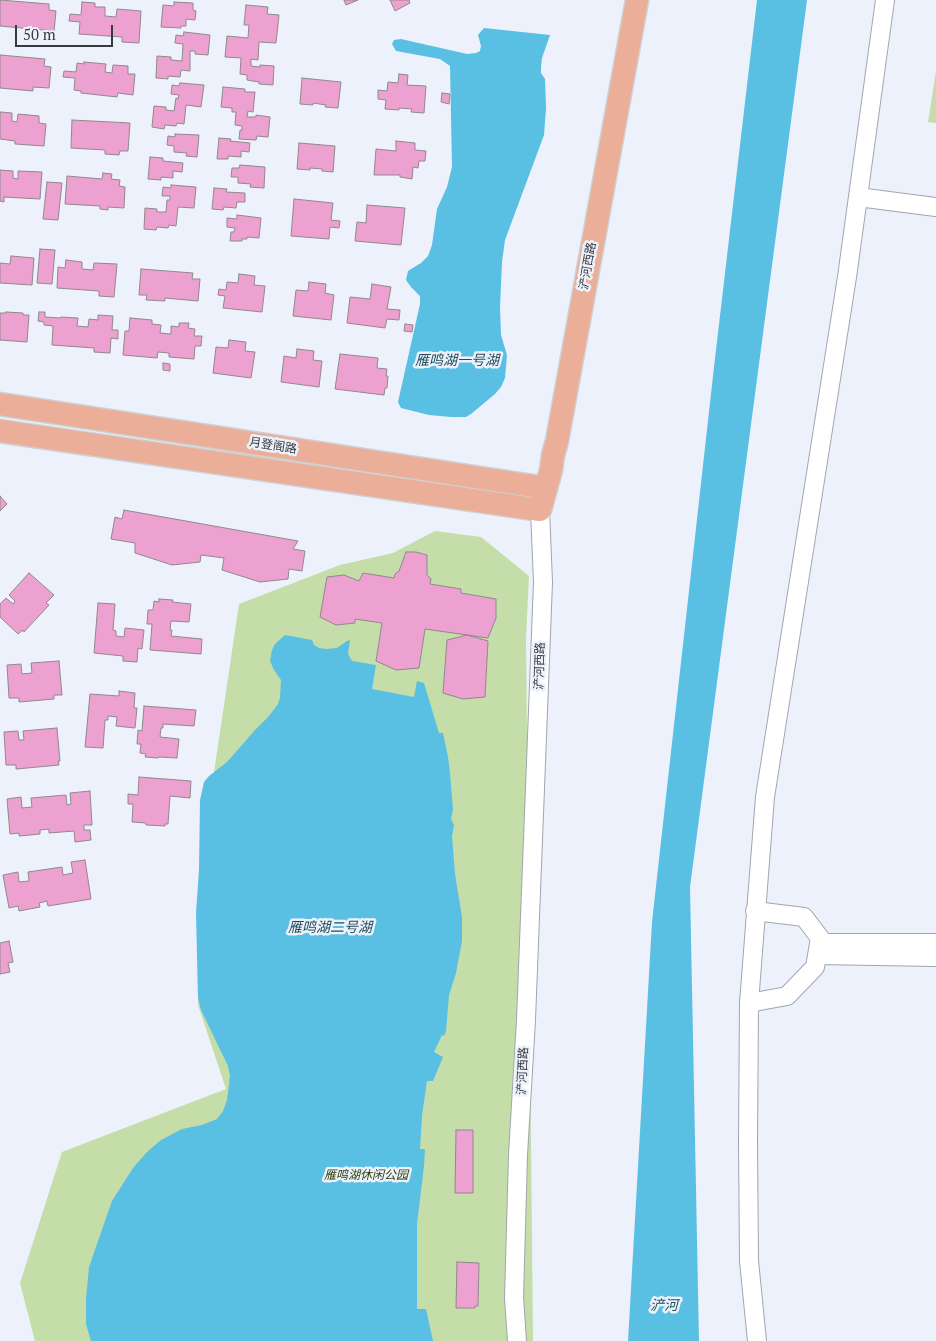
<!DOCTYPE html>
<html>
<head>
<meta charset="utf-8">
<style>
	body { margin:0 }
	#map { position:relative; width:936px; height:1341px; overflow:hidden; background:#ecf1fb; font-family:"PT Serif",serif }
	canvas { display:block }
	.scale { position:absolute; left:15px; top:25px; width:98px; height:22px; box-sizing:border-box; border:2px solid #383a3e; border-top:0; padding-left:6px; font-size:15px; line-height:18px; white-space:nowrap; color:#383a3e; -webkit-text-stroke:4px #ecf1fb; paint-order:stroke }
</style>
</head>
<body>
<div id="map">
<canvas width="936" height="1341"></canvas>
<div class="scale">50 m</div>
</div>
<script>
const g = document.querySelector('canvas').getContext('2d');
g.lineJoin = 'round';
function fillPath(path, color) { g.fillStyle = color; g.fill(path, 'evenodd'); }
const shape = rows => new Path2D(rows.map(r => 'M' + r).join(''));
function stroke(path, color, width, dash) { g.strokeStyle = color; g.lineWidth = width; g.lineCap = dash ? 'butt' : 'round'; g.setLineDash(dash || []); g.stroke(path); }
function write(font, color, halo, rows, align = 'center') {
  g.font = font + ' "PT Serif","Noto Sans SC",serif'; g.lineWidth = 5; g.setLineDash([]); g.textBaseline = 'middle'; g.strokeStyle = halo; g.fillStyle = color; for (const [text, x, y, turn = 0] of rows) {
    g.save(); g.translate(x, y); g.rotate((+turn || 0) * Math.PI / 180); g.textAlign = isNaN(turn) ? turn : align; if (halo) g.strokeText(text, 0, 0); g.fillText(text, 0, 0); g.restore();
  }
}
fillPath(shape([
	[936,71,936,123,928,122],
	[435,531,481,537,529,576,526,638,533,1341,35,1341,20,1283,62,1152,226,1089,198,1005,212,786,239,604,340,565,393,553]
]), '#c5dda8');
fillPath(shape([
	[757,0,807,0,690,887,699,1341,628,1341,652,922,714,367],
	[484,28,550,35,542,58,541,67,541,73,545,79,546,108,544,135,505,240,502,262,500,307,501,335,507,355,505,378,501,387,495,394,471,414,466,417,451,417,429,415,401,408,398,402,420,304,420,296,411,287,406,280,408,271,421,263,428,256,432,245,437,209,447,187,452,167,450,66,440,59,396,51,392,44,394,40,401,39,467,54,476,53,480,51,481,46,478,35],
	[285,635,312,640,314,645,319,648,326,649,337,648,347,641,350,640,348,654,352,661,376,665,372,689,414,697,417,681,424,683,439,733,443,733,448,757,450,773,453,810,451,819,454,825,452,836,455,874,462,917,462,941,456,973,449,995,446,1031,444,1036,442,1035,434,1052,443,1057,433,1081,427,1081,422,1116,420,1149,425,1149,424,1166,417,1224,417,1309,426,1309,433,1341,91,1341,86,1324,86,1299,89,1267,112,1201,133,1168,147,1152,161,1140,182,1129,202,1125,217,1119,223,1111,227,1100,230,1076,228,1066,201,1010,198,998,196,913,199,870,200,800,204,782,209,776,227,762,255,730,269,716,278,704,280,698,281,680,274,670,270,661,272,650,275,644]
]), '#59bfe3');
const building = shape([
	[0,0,49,4,49,10,56,11,54,31,0,26,0,0],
	[344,0,358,0,346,5,344,0],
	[390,0,409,0,410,3,395,11,390,0],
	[82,2,95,3,95,7,105,7,105,16,116,17,117,9,141,11,139,43,122,42,122,37,79,34,80,22,69,21,70,14,81,15,82,2],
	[174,2,193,3,193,10,196,11,195,20,186,19,186,26,181,26,181,28,161,27,163,5,174,6,174,2],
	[246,5,268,7,267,14,279,15,276,43,259,42,258,60,251,59,251,66,260,67,260,65,274,66,273,85,259,84,259,82,247,80,247,75,240,74,241,58,225,57,227,36,248,38,249,25,244,25,246,5],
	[184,32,210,35,208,55,195,54,195,51,190,51,190,71,181,70,180,77,168,76,168,79,156,78,157,56,171,57,171,60,182,61,183,44,175,43,176,35,183,36,184,32],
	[0,55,45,59,44,66,51,67,49,88,33,87,33,91,0,88,0,55],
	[84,62,106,64,105,72,112,73,113,65,128,66,128,74,135,74,133,95,118,93,117,97,81,93,81,91,74,90,75,78,63,77,64,71,76,72,77,63,84,64,84,62],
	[399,74,408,75,407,85,426,86,424,113,411,112,412,109,399,108,399,110,385,109,386,100,378,99,378,90,387,91,388,82,398,83,399,74],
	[302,78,341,82,338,108,325,107,326,105,313,103,313,105,300,104,302,78],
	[180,83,204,85,201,107,186,105,184,124,177,123,176,126,165,125,164,129,152,127,154,106,166,107,166,110,174,111,176,98,178,99,179,95,171,94,172,85,179,86,180,83],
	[223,87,245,89,245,92,255,92,253,112,248,111,247,117,256,117,256,115,270,117,268,137,257,136,256,140,239,139,240,130,242,130,242,126,235,125,236,112,232,112,232,108,221,107,223,87],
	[442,93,450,94,449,104,441,102,442,93],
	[0,112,12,113,12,121,17,122,18,114,39,116,39,123,46,124,44,146,15,144,15,141,0,139,0,112],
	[72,120,130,123,128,151,120,151,119,155,105,154,105,150,71,148,72,120],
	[175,134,199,135,197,157,186,156,187,153,174,152,174,146,167,145,168,136,175,137,175,134],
	[219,138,231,139,230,141,250,143,249,152,241,151,241,157,228,156,228,159,217,159,219,138],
	[396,141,415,143,415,150,426,151,425,161,419,161,418,168,413,167,412,179,400,177,400,175,374,175,376,149,396,151,396,141],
	[299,143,335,146,333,172,322,171,322,169,310,168,310,170,297,169,299,143],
	[150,157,163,158,163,161,183,163,182,172,173,171,173,178,161,177,161,180,148,179,150,157],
	[240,165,265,167,264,188,250,187,251,184,238,183,238,177,231,177,232,168,239,168,240,165],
	[0,170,13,171,13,178,18,179,18,171,42,172,40,199,4,197,4,202,0,201,0,170],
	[103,173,112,174,111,179,120,180,119,186,125,187,124,208,108,207,108,210,100,209,100,206,65,204,67,176,102,179,103,173],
	[47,182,62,183,58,220,43,219,47,182],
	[171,185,196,187,194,208,178,207,176,226,169,225,168,228,157,227,156,230,144,229,145,208,157,209,157,212,166,212,167,200,170,200,170,196,162,196,163,187,171,188,171,185],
	[214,188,227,189,226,192,245,193,245,202,237,202,236,208,224,207,223,210,212,209,214,188],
	[294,199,333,203,331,220,340,221,339,228,330,227,329,239,291,236,294,199],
	[367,205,405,208,401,245,355,241,357,222,366,223,367,205],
	[237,215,261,218,259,238,247,237,247,239,242,239,242,241,230,241,231,232,234,232,235,228,227,227,227,218,237,219,237,215],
	[40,249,55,250,52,284,37,283,40,249],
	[11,256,34,258,32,285,0,283,0,263,10,264,11,256],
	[66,260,82,262,82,269,93,270,94,263,117,264,114,297,99,296,99,291,57,288,58,267,65,268,66,260],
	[141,269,193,273,192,279,200,279,198,301,165,298,165,301,146,300,147,295,139,295,141,269],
	[239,274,255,276,254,285,265,286,262,312,223,308,225,296,218,295,219,289,226,290,227,282,238,283,239,274],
	[309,282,326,284,325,293,334,295,331,320,293,316,296,290,308,291,309,282],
	[372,284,391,287,387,309,400,310,399,320,387,319,385,328,347,323,350,297,370,299,372,284],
	[6,312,23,313,23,315,29,315,27,342,0,340,0,313,6,313,6,312],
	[39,312,45,312,45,317,61,318,61,317,78,318,77,326,88,327,89,319,98,320,98,315,113,316,112,330,118,330,118,339,111,338,110,353,94,352,94,348,52,345,53,326,44,325,44,322,38,321,39,312],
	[130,318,152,320,152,324,161,325,160,333,171,334,171,326,179,327,179,323,189,323,188,328,195,329,194,336,202,336,201,346,195,346,194,359,169,357,169,353,158,352,157,358,123,355,125,331,129,331,130,318],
	[405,324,413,325,412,332,404,331,405,324],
	[229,340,246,342,245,351,255,352,251,378,213,373,216,347,228,348,229,340],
	[297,349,314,351,313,360,322,361,319,387,281,382,284,356,296,358,297,349],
	[340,354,378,358,377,368,387,369,386,376,388,376,387,388,385,388,384,395,335,389,340,354],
	[163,363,170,364,170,371,163,370,163,363],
	[0,496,7,504,0,511,0,496],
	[124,510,298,541,293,549,305,551,302,571,289,569,288,579,260,582,222,570,224,558,201,555,200,562,172,565,135,553,135,543,111,539,115,517,122,519,124,510],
	[406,552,416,552,427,555,427,575,431,579,430,584,461,589,461,593,496,599,496,618,488,638,425,629,419,668,396,670,376,661,382,623,355,619,355,623,336,625,320,617,327,577,344,575,359,581,363,573,394,578,395,574,399,571,406,552],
	[29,573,54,595,46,603,49,605,24,632,23,630,18,634,0,617,0,604,6,598,13,604,15,601,9,595,29,573],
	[159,599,173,600,172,602,191,604,189,622,171,621,170,630,172,630,171,636,202,639,201,654,150,650,152,624,147,624,148,610,153,610,154,601,159,602,159,599],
	[98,603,115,604,113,630,116,631,116,636,124,637,125,628,144,630,142,649,138,648,137,662,123,661,123,656,94,653,98,603],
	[467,635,488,641,485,697,463,699,443,693,447,640,467,635],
	[59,661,62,695,54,695,54,699,19,702,19,698,9,698,7,665,21,664,22,674,32,673,31,663,59,661],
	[119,691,135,693,134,708,137,708,135,728,116,726,117,717,108,716,108,720,105,720,103,748,85,747,90,694,119,696,119,691],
	[144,706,196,710,194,726,163,724,163,728,161,728,160,737,179,739,177,758,159,757,158,758,145,757,146,754,140,753,141,744,137,744,138,730,142,731,144,706],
	[57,728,60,761,58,761,59,765,16,769,16,765,6,765,4,732,18,731,19,740,24,740,23,731,57,728],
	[139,777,191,781,190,798,170,796,168,824,165,824,165,826,146,825,146,823,132,822,133,804,128,804,128,794,138,795,139,777],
	[90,791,92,825,84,825,84,830,90,830,91,840,75,842,74,831,49,833,49,829,40,830,40,834,19,836,19,833,10,834,7,799,21,797,22,808,32,807,31,798,66,795,67,805,71,804,70,793,90,791],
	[85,860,91,899,48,906,47,901,39,903,40,907,19,911,18,906,9,908,3,875,18,872,19,882,29,881,28,872,62,867,63,875,73,873,71,862,85,860],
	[9,941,13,962,8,963,10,972,0,974,0,943,9,941],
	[456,1130,473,1130,473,1193,455,1193,456,1130],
	[457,1262,479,1263,478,1306,475,1306,475,1308,456,1308,457,1262]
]);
fillPath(building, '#eca1d1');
stroke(building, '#92878d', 1);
const minor = shape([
	[858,197,936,207],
	[819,943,936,943],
	[817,955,936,957],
	[749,1003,787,996,815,967,820,938,804,917,755,911],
	[517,1341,514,1298,518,1155,526,1020,543,582,540,510],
	[757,1341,749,1261,748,1143,749,1003,765,797,847,277,885,0]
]);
const major = shape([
	[0,404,546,488],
	[0,431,540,510,551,470,553,455,557,441,637,0]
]);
stroke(minor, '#a0a5af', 20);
stroke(major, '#cfd0d1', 25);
stroke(minor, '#fff', 18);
stroke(major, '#ebae98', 22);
write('12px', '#383a3e', '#ecf1fb', [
	["浐河西路",588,266,-80],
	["月登阁路",273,446,9],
	["浐河西路",540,666,-88],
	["浐河西路",523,1071,-87]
]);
write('italic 12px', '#2c4007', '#ecf1fb', [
	["雁鸣湖休闲公园",366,1176]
]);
write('italic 14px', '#1f4c5b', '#ecf1fb', [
	["雁鸣湖一号湖",457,361],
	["雁鸣湖二号湖",330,928],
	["浐河",664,1306]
]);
</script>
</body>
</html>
